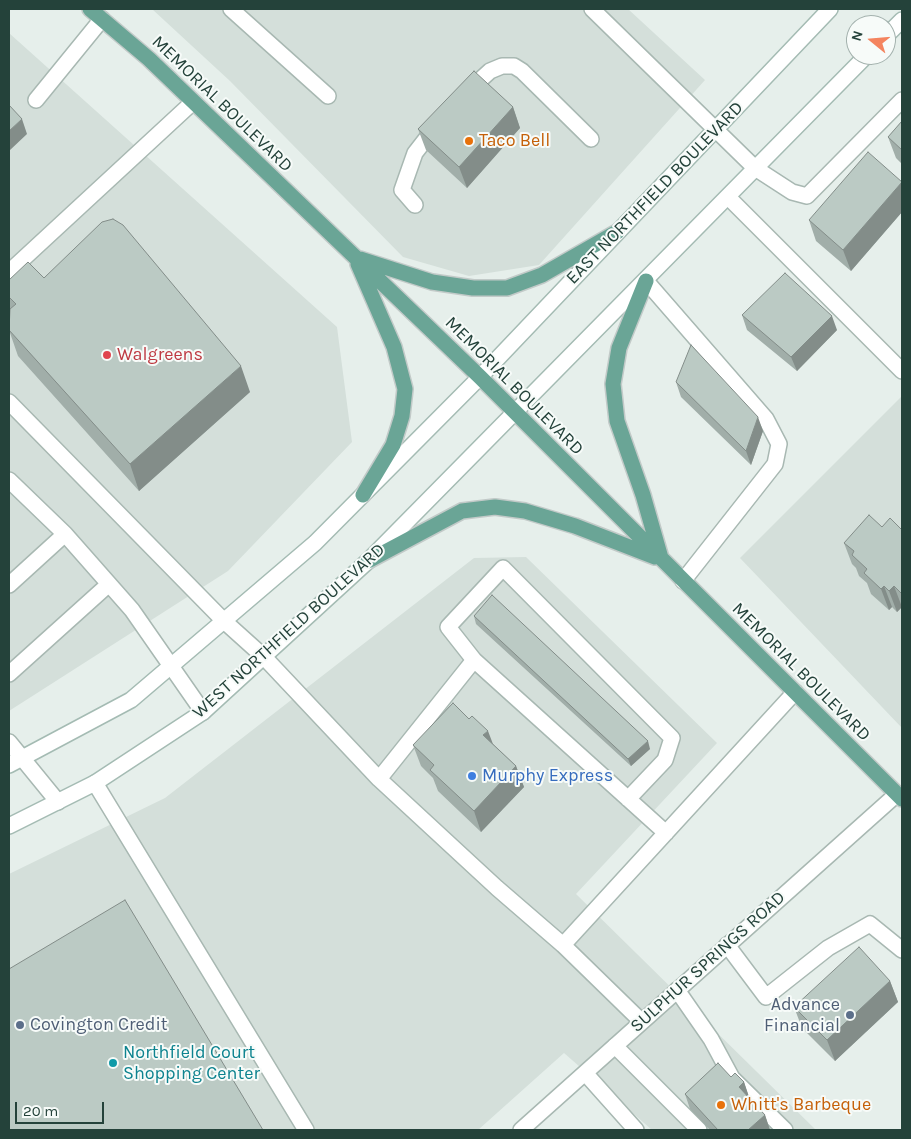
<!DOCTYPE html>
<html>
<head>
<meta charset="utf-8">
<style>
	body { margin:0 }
	#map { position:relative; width:911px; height:1139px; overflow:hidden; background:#e6efeb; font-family:Karla,sans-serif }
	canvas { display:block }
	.frame { position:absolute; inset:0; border:10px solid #24423a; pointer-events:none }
	.north { position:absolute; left:846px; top:15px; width:50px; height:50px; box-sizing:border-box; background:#f7fbf9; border:1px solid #a3b1ad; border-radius:50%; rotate:287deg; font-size:14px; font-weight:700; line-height:20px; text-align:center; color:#24423a }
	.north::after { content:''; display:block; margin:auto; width:18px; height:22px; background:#f4845f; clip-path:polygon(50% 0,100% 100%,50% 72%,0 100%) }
	.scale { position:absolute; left:15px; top:1102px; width:89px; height:22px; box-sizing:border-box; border:2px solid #24423a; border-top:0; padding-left:6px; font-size:15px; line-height:18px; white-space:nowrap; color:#24423a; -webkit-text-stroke:4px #f7fbf9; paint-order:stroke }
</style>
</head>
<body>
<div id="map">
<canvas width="911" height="1139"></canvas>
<div class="frame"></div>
<div class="north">N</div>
<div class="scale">20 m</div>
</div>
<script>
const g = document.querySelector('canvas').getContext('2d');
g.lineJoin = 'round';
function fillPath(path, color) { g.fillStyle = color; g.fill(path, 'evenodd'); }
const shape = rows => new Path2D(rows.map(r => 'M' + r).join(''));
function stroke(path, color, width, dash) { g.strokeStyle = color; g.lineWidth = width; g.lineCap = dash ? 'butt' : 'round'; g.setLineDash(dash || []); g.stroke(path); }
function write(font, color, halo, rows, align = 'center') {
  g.font = font + ' Karla,sans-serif'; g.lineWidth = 4; g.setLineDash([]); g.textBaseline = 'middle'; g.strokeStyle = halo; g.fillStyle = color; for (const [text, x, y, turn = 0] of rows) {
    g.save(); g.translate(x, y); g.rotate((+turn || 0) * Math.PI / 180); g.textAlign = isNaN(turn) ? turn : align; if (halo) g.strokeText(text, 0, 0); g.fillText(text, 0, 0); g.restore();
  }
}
fillPath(shape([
	[152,9,628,9,705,80,539,265,469,276,403,257,230,81],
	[9,33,337,327,352,442,228,571,9,711],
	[902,396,902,728,740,558],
	[526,557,717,743,576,894,816,1130,652,1130,564,1053,478,1130,9,1130,9,874,165,798,474,558]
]), '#d4dfda');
const lane = shape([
	[231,9,328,96],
	[592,9,755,168,792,192,807,196,902,100],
	[468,91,490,71,502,66,514,66,522,71,591,139],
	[36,100,102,19],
	[728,197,902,371],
	[415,205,402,190,415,153,436,126],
	[9,272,193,102],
	[646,281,766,419,779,444,775,464,683,581],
	[9,402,224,621,264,657,379,779,497,888,563,945,641,1021],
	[9,480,65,534,132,610,203,712],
	[9,585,65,534],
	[474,660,448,627,503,568,672,738,665,760,628,799],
	[9,674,109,584],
	[9,742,58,802],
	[379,779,474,660,666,833],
	[95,783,306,1130],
	[563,945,795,692],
	[727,945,766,997,828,948,870,924,902,950],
	[677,990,711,1039,732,1078,785,1130],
	[615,1046,699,1130],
	[586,1074,636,1130]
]);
const street = shape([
	[521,1130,897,794]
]);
const secondary = shape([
	[886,36,902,20],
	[9,765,131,700,315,543,480,377,830,9],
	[9,826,95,783,203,712,368,561,867,55]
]);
const primary = shape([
	[90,9,149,59,480,377,902,799],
	[360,259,432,282,473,288,507,288,542,275,617,232],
	[358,264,394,347,405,389,402,416,393,445,363,495],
	[646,281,619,348,613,384,617,421,643,495,661,558],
	[368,561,462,511,495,507,525,511,575,526,655,557]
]);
stroke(lane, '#a8b8b2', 18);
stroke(street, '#a8b8b2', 18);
stroke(secondary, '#a4bbb3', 18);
stroke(primary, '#c2cac8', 18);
stroke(lane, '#fff', 15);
stroke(street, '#fff', 15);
stroke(secondary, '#fff', 15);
stroke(primary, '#6aa596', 15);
fillPath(shape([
	[513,107,520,128,467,188,426,150,418,129],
	[902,121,902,164,896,158,888,137],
	[902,182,902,212,851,271,816,241,809,220],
	[44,278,250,392,139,491,18,356,9,330,10,315,9,312,9,280],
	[742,315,837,330,797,371,747,330],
	[676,382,763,431,751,465,681,397],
	[882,527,902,530,902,607,897,612,892,607,889,610,871,594,867,583,859,576,856,568,852,564,844,543],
	[474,616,650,749,631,766,476,624],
	[493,744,516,766,524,787,481,832,438,791,433,778,421,766,413,745],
	[890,981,898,1002,835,1061,802,1028,794,1007],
	[731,1077,744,1082,749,1097,765,1115,770,1130,710,1130,690,1109,685,1094]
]), '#a1aea9');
fillPath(shape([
	[513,107,520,128,467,188,459,167],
	[22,119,27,134,9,151,9,131],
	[902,182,902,212,851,271,843,250],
	[832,316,837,330,797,371,791,357],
	[241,366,250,392,139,491,130,464],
	[758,417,763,431,751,465,746,451],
	[884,586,892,607,889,610,881,589],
	[894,586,902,607,897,612,889,591],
	[488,731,496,752,483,735],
	[648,741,650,749,631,766,628,759],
	[516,766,524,787,481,832,474,811],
	[890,981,898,1002,835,1061,827,1040],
	[744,1082,749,1097,744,1101,739,1087],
	[765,1115,770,1130,748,1130]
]), '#838d89');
const building = shape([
	[474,71,513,107,459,167,418,129,474,71],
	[9,105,22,119,9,131,9,105],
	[902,121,902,150,888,137,902,121],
	[868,152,902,182,843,250,809,220,868,152],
	[113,219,123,225,241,366,130,464,9,330,10,309,16,304,9,297,9,280,28,262,44,278,102,222,113,219],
	[785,273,832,316,791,357,742,315,785,273],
	[691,345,758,417,746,451,676,382,691,345],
	[869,515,882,527,890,518,902,530,902,594,894,586,889,591,884,586,881,589,864,573,867,569,852,555,854,551,844,543,869,515],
	[492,595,648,741,628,759,474,616,492,595],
	[453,703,469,719,472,716,488,731,483,735,516,766,474,811,430,770,434,765,413,745,453,703],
	[125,900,263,1130,9,1130,9,969,125,900],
	[859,947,890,981,827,1040,794,1007,859,947],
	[718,1063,731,1077,735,1073,744,1082,739,1087,765,1115,748,1130,718,1130,685,1094,718,1063]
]);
fillPath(building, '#bbcac4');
stroke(building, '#838d89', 1);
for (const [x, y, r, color] of [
	[469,141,5,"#e8710a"],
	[107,355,5,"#e0444e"],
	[472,776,5,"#3f7fe0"],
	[850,1015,5,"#5c6f8a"],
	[20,1025,5,"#5c6f8a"],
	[113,1063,5,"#0f9aa8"],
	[721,1105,5,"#e8710a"]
]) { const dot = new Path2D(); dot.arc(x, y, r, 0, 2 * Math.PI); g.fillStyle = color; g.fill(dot); stroke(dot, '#f7fbf9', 2); }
write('18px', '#24423a', '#f7fbf9', [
	["MEMORIAL BOULEVARD",222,104,44],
	["EAST NORTHFIELD BOULEVARD",655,193,-46],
	["MEMORIAL BOULEVARD",514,386,45],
	["WEST NORTHFIELD BOULEVARD",289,631,-42],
	["MEMORIAL BOULEVARD",801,672,45],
	["SULPHUR SPRINGS ROAD",708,962,-42]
]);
write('18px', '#c56008', '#f7fbf9', [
	["Taco Bell",479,141],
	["Whitt's Barbeque",731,1105]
], 'left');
write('18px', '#be3a42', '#f7fbf9', [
	["Walgreens",117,355]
], 'left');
write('18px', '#366cbe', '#f7fbf9', [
	["Murphy Express",482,776]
], 'left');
write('18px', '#4e5e75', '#f7fbf9', [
	["Advance",840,1005],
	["Financial",840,1026],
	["Covington Credit",30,1025,"left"]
], 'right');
write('18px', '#0d838f', '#f7fbf9', [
	["Northfield Court",123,1053],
	["Shopping Center",123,1074]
], 'left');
</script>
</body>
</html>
